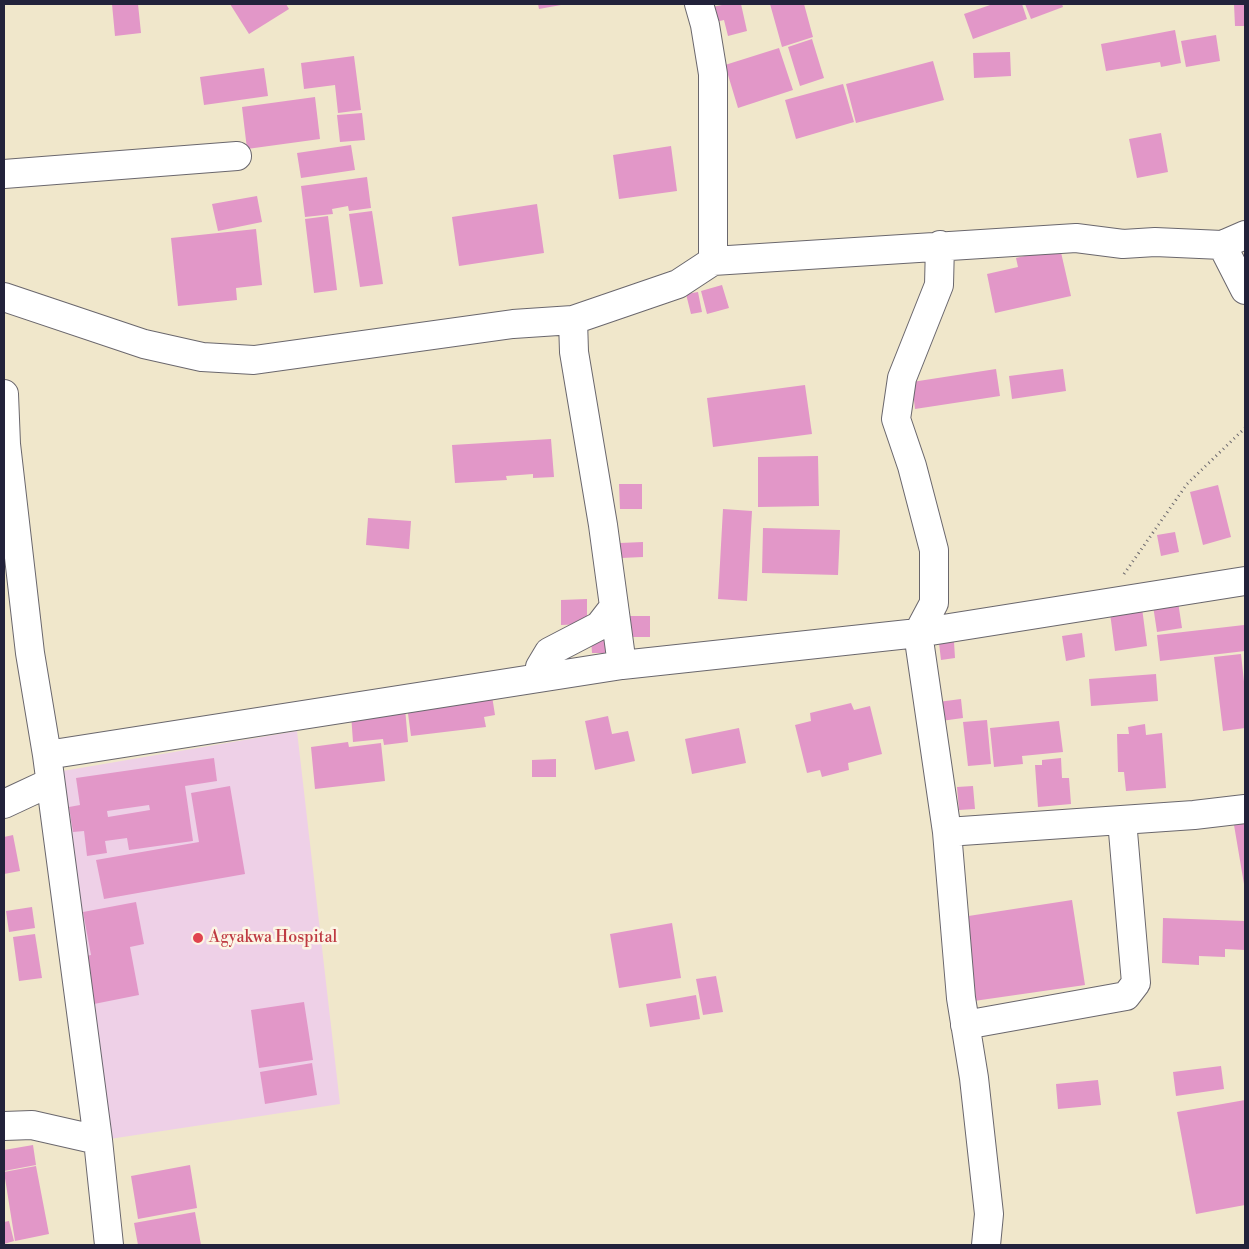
<!DOCTYPE html>
<html>
<head>
<meta charset="utf-8">
<style>
	body { margin:0 }
	#map { position:relative; width:1249px; height:1249px; overflow:hidden; background:#f0e7cb; font-family:"Libre Bodoni",serif }
	canvas { display:block }
	.frame { position:absolute; inset:0; border:5px solid #22223b; pointer-events:none }
</style>
</head>
<body>
<div id="map">
<canvas width="1249" height="1249"></canvas>
<div class="frame"></div>
</div>
<script>
const g = document.querySelector('canvas').getContext('2d');
g.lineJoin = 'round';
function fillPath(path, color) { g.fillStyle = color; g.fill(path, 'evenodd'); }
const shape = rows => new Path2D(rows.map(r => 'M' + r).join(''));
function stroke(path, color, width, dash) { g.strokeStyle = color; g.lineWidth = width; g.lineCap = dash ? 'butt' : 'round'; g.setLineDash(dash || []); g.stroke(path); }
function write(font, color, halo, rows, align = 'center') {
  g.font = font + ' "Libre Bodoni",serif'; g.lineWidth = 5; g.setLineDash([]); g.textBaseline = 'middle'; g.strokeStyle = halo; g.fillStyle = color; for (const [text, x, y, turn = 0] of rows) {
    g.save(); g.translate(x, y); g.rotate((+turn || 0) * Math.PI / 180); g.textAlign = isNaN(turn) ? turn : align; if (halo) g.strokeText(text, 0, 0); g.fillText(text, 0, 0); g.restore();
  }
}
fillPath(shape([
	[297,731,340,1104,103,1140,51,773]
]), '#eed0e7');
fillPath(shape([
	[112,4,138,4,141,33,115,36],
	[230,4,286,4,289,9,249,34],
	[538,4,561,4,561,5,539,9],
	[727,4,741,4,747,31,728,36,724,20,715,22,712,7],
	[770,4,804,4,813,37,782,47],
	[993,4,1022,4,1027,19,973,39,964,14],
	[1025,4,1062,4,1063,7,1031,19],
	[1234,4,1245,4,1245,26,1235,26],
	[1175,30,1181,63,1161,67,1160,62,1106,71,1101,44],
	[1216,35,1220,61,1186,67,1181,41],
	[812,39,824,78,800,86,788,47],
	[779,48,793,90,738,108,725,65],
	[1010,52,1011,76,974,78,973,53],
	[354,56,361,110,338,113,335,85,304,89,301,63],
	[933,61,944,100,856,123,846,84],
	[264,68,268,96,204,105,200,77],
	[843,84,854,122,796,139,785,100],
	[315,97,320,139,247,149,242,107],
	[362,113,365,140,340,142,337,115],
	[1161,133,1168,172,1137,178,1129,139],
	[351,145,355,170,301,178,297,153],
	[671,146,677,191,619,199,613,155],
	[367,177,371,208,349,211,348,206,332,209,333,214,305,217,301,186],
	[257,196,262,222,218,231,212,204],
	[537,204,544,253,459,266,452,217],
	[372,211,383,284,360,287,349,214],
	[328,216,337,290,314,293,305,219],
	[256,229,262,285,236,288,237,300,178,306,171,238],
	[1060,248,1071,296,995,313,987,274,1018,267,1016,258],
	[722,285,729,308,707,314,701,291],
	[698,292,702,312,691,314,686,294],
	[996,369,1000,396,915,409,912,382],
	[1063,369,1066,391,1012,399,1009,376],
	[805,385,812,434,713,447,707,398],
	[551,439,554,477,533,478,533,474,506,476,507,480,455,483,452,445],
	[818,456,819,506,758,507,758,457],
	[619,484,642,484,642,509,620,509],
	[1218,485,1231,537,1203,545,1190,492],
	[723,509,752,511,747,601,718,599],
	[368,518,411,521,409,549,366,545],
	[763,528,840,530,838,575,762,573],
	[1175,532,1179,552,1161,556,1157,535],
	[643,542,643,557,621,558,620,543],
	[1177,595,1182,628,1157,632,1152,599],
	[587,599,587,624,561,625,561,600],
	[1142,608,1147,646,1115,651,1110,613],
	[623,616,650,616,650,637,623,637],
	[1244,625,1245,651,1160,661,1157,635],
	[1082,633,1085,657,1066,661,1062,636],
	[591,638,614,638,615,653,592,653],
	[954,642,955,658,941,660,939,643],
	[1241,654,1245,691,1245,728,1223,731,1214,657],
	[1156,674,1158,701,1091,706,1089,679],
	[492,696,495,715,484,717,486,727,411,736,407,706],
	[961,699,963,718,941,721,938,702],
	[851,703,854,710,870,706,882,754,848,763,849,770,822,777,820,770,807,773,795,725,811,721,810,713],
	[405,708,408,742,384,745,383,739,353,742,351,714],
	[608,716,612,734,628,731,635,761,595,770,585,721],
	[987,720,991,764,968,766,963,722],
	[1059,721,1063,752,1022,756,1023,764,994,767,990,728],
	[1145,724,1146,735,1162,733,1166,788,1126,791,1124,772,1118,772,1117,734,1129,734,1128,727],
	[739,728,746,763,692,774,685,739],
	[348,742,349,747,381,743,385,781,315,789,311,747],
	[214,758,217,781,185,786,193,841,129,850,127,838,105,841,107,853,87,856,84,831,73,832,69,807,80,805,76,778],
	[149,805,150,810,108,817,107,811],
	[1061,758,1062,778,1069,778,1071,804,1038,807,1035,765,1042,765,1042,760],
	[556,759,556,777,532,777,532,760],
	[230,786,245,874,104,899,96,860,199,842,191,793],
	[973,786,975,809,959,810,957,787],
	[1245,823,1245,884,1244,884,1234,825],
	[13,835,20,871,4,874,4,837],
	[1072,900,1085,985,974,1001,962,917],
	[136,902,144,944,130,947,139,995,89,1005,80,957,91,955,83,912],
	[32,907,35,928,9,932,6,911],
	[1163,918,1245,921,1245,950,1225,949,1225,957,1199,956,1199,965,1162,963],
	[672,923,681,978,619,988,610,934],
	[35,934,42,978,19,981,13,937],
	[716,976,723,1012,703,1015,696,979],
	[696,995,700,1019,650,1027,646,1004],
	[304,1002,313,1060,259,1068,251,1010],
	[312,1063,317,1095,265,1104,260,1072],
	[1221,1066,1224,1089,1176,1096,1173,1072],
	[1098,1080,1101,1105,1058,1109,1056,1084],
	[1245,1100,1245,1205,1196,1214,1177,1112],
	[33,1145,36,1165,4,1171,4,1150],
	[190,1165,197,1208,138,1219,131,1176],
	[36,1166,49,1234,15,1241,4,1172],
	[195,1212,201,1245,138,1245,134,1223],
	[9,1221,14,1241,4,1244,4,1222]
]), '#e297c8');
const street = shape([
	[4,174,237,156],
	[940,245,939,285,902,378,896,419,912,466,934,550,934,603,918,633,947,832,961,998,974,1078,989,1214,986,1245],
	[1222,245,1245,290],
	[713,261,1076,238,1123,244,1155,242,1222,245,1245,235],
	[4,297,144,344,202,357,254,360,513,324,573,320],
	[4,394,6,444,30,653,47,755,98,1140,109,1245],
	[622,665,918,633,1245,581],
	[538,678,540,667,549,652,599,626,613,608],
	[47,755,622,665,603,525,574,352,573,320,678,284,713,261,713,74,705,25,699,4],
	[4,804,49,783],
	[947,832,1194,815,1245,809],
	[965,1025,1126,996,1136,983,1122,820],
	[4,1126,32,1125,98,1140]
]);
stroke(street, '#6a676d', 30);
stroke(shape([
	[1124,574,1187,484,1245,428]
]), '#6a676d', 3, [1, 4]);
stroke(street, '#fff', 28);
for (const [x, y, r, color] of [
	[198,938,6,"#e0444e"]
]) { const dot = new Path2D(); dot.arc(x, y, r, 0, 2 * Math.PI); g.fillStyle = color; g.fill(dot); stroke(dot, '#fcf5e5', 2); }
write('16px', '#be3a42', '#fcf5e5', [
	["Agyakwa Hospital",209,938]
], 'left');
</script>
</body>
</html>
